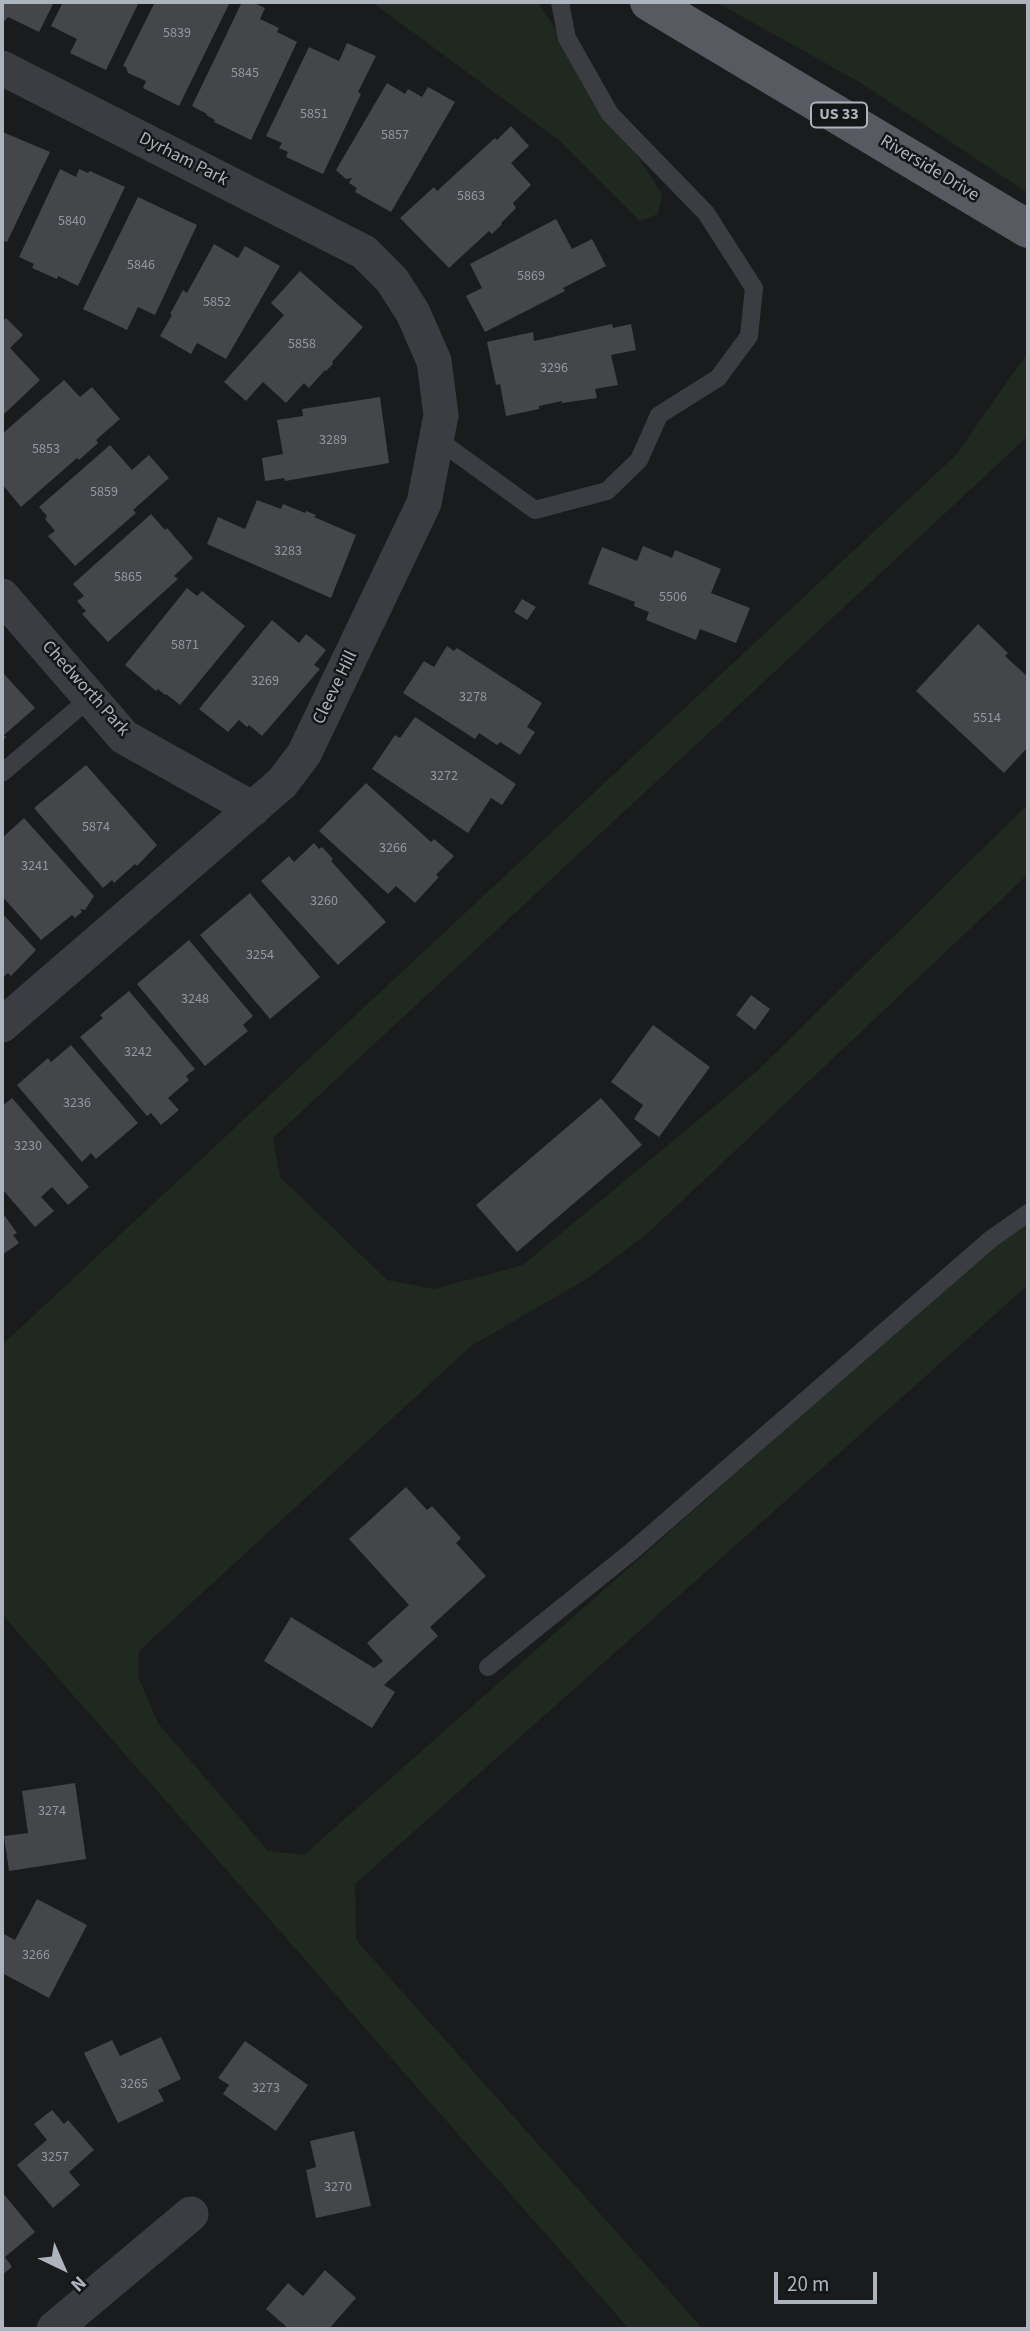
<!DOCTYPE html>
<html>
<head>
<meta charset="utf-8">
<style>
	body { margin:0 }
	#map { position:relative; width:1030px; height:2331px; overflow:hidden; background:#1a1b1d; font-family:"Source Sans 3",sans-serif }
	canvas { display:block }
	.frame { position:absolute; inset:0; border:4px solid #adb4bd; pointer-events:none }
	.north { position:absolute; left:28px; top:2233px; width:70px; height:70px; -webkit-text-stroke:5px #151618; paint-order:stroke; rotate:136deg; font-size:19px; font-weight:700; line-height:28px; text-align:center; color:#adb4bd }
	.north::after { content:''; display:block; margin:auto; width:24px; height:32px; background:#adb4bd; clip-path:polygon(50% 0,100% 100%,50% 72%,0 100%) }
	.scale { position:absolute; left:774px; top:2272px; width:103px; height:32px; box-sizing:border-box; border:4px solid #adb4bd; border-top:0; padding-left:9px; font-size:21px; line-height:24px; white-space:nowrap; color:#adb4bd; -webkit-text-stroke:5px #151618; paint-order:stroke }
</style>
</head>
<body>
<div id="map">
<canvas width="1030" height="2331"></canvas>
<div class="frame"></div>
<div class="north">N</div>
<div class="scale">20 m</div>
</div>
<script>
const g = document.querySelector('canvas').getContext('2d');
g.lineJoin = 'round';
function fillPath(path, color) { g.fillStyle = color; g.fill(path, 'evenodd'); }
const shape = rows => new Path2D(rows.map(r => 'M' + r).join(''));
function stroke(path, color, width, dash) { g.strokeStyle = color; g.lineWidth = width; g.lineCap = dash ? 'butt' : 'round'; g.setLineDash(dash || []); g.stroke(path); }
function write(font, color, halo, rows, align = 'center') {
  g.font = font + ' "Source Sans 3",sans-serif'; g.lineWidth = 5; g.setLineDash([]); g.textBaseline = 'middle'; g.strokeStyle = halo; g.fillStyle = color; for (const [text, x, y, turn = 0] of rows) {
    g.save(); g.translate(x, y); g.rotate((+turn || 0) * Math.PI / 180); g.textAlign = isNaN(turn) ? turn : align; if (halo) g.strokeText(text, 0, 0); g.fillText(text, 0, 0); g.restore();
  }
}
fillPath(shape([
	[372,2,538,2,662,194,658,214,640,221,560,141],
	[716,2,1028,2,1028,193,861,83],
	[1028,355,1028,436,273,1138,280,1177,387,1280,434,1289,523,1265,756,1072,1028,804,1028,874,647,1234,585,1280,471,1346,139,1651,138,1676,158,1723,268,1851,304,1855,1028,1215,1028,1285,355,1884,356,1940,703,2329,629,2329,2,1614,2,1345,955,456,1024,358]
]), '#202920');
fillPath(shape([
	[2,2,54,2,39,32,8,17,5,21,2,20],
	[63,2,139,2,106,70,70,53,77,39,51,26],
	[155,2,230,2,179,106,143,88,146,81,128,73,126,67,123,66],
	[242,2,252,2,265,8,260,19,279,28,277,32,297,42,251,140,214,122,215,120,206,115,207,114,192,106],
	[347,43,376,56,358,92,361,94,323,174,286,157,288,152,279,148,282,143,266,136,309,47,339,61],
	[387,83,405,94,408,89,422,97,428,87,455,102,391,212,355,192,357,188,349,183,352,178,346,179,336,170],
	[511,126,529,146,511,163,531,185,513,203,516,208,501,223,502,224,492,234,489,231,449,268,400,218,434,187,437,191,495,138,497,140],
	[5,133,50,152,7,242,2,240,2,134],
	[60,169,76,177,79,169,88,173,90,171,125,187,78,286,58,276,57,279,32,268,34,264,19,257],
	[138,197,197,225,155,315,138,307,127,330,83,309],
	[556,219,572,249,592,239,606,266,563,288,565,291,485,332,466,296,482,288,470,264],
	[214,244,238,258,245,246,280,266,226,359,197,343,191,354,160,336,172,315,170,314,183,290,187,293],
	[300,271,363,327,332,362,333,364,326,371,325,370,309,388,304,383,286,403,263,382,246,401,224,382,284,315,271,303],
	[6,318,23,335,10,348,40,380,2,416,2,322],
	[612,324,613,328,631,324,636,350,611,355,618,385,595,389,597,398,562,403,562,401,539,406,539,409,506,416,500,384,496,385,487,342,533,332,534,341],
	[64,380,80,397,92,387,120,419,96,440,98,443,79,460,77,458,21,507,2,484,4,480,2,477,2,434],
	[380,397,389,463,285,481,284,478,265,481,262,458,283,454,277,420,303,416,302,409],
	[110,445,132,470,149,455,169,478,133,510,136,513,75,566,48,536,55,531,45,519,47,516,39,507],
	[257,500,281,509,283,504,305,513,306,511,316,515,314,517,356,535,331,598,207,544,218,517,245,529],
	[151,514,165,530,167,528,193,558,174,576,178,579,108,642,82,614,86,611,77,601,84,596,73,584],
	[643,546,672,558,675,550,721,569,711,593,750,608,736,643,700,629,696,640,646,620,649,612,634,606,635,602,588,584,602,547,637,561],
	[187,588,197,596,202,591,245,626,180,705,166,694,165,695,158,689,156,691,125,665],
	[522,599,536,607,527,620,514,612],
	[272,620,299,643,306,634,326,650,314,665,320,669,262,736,249,725,247,727,239,720,228,732,199,709],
	[978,624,1008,653,1005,656,1028,677,1028,747,1004,773,916,691],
	[447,646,454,651,457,648,542,703,527,727,535,732,520,755,500,742,497,745,479,733,475,739,403,693,424,661,434,667],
	[4,674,35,708,4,735,6,737,2,741,2,676],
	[415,717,516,784,502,805,491,798,468,833,372,769,395,735,400,738],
	[86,765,157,845,137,866,135,864,114,883,112,880,103,888,34,808],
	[366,783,431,842,434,839,454,856,436,875,439,877,415,903,396,886,388,894,319,831],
	[24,818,94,896,85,910,80,909,82,912,75,918,72,915,41,940,2,896,2,838],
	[314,843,319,849,322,847,333,859,331,861,386,922,338,965,261,881,289,856,294,862],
	[250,893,320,977,270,1019,200,935],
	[2,913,36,950,11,976,8,973,2,978],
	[189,940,253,1016,243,1025,248,1031,205,1066,137,984],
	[129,991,195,1069,186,1076,189,1080,168,1098,179,1110,161,1125,151,1113,147,1116,80,1037,103,1018,100,1015],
	[751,995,770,1009,755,1030,736,1015],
	[653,1025,710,1067,659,1137,634,1119,643,1105,611,1082],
	[71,1045,138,1123,96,1159,91,1153,82,1162,17,1085,48,1058,51,1062],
	[12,1098,89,1187,68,1205,52,1187,41,1197,54,1211,35,1227,2,1189,2,1106],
	[601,1098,642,1145,517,1252,476,1205],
	[2,1212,17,1233,13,1235,19,1243,2,1255],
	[406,1487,427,1510,432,1506,461,1538,456,1543,486,1576,430,1627,438,1636,384,1685,395,1692,372,1728,264,1661,291,1617,374,1668,383,1661,367,1643,409,1605,349,1539],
	[75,1783,86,1859,9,1871,4,1836,28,1833,22,1791],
	[37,1899,87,1925,49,1998,2,1973,2,1933,15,1940],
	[161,2037,181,2079,158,2090,164,2101,118,2123,84,2053,112,2040,120,2056],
	[245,2041,308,2085,276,2131,223,2094,229,2085,218,2078],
	[52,2110,64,2124,68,2120,94,2150,69,2172,80,2185,53,2208,17,2165,47,2140,34,2124],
	[354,2131,371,2206,316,2218,306,2170,316,2167,310,2141],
	[2,2192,35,2232,5,2257,12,2267,2,2275],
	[325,2270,356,2298,329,2329,289,2329,266,2309,288,2283,303,2296]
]), '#44464a');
stroke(shape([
	[437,439,535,510,607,491,639,460,659,415,718,378,749,336,754,288,706,213,610,114,567,38,560,2],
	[2,773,90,698],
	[488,1667,631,1552,991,1239,1028,1213]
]), '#3b3d42', 18);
stroke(shape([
	[2,68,364,252,392,280,413,313,434,361,441,415,424,503,304,754,282,783,2,1025],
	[2,596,124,737,253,809],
	[54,2329,191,2214]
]), '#3b3d42', 35);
stroke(shape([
	[649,2,1028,229]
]), '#575b61', 38);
write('14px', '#9398a0', null, [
	["5839",177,34],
	["5845",245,74],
	["5851",314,115],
	["5857",395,136],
	["5863",471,197],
	["5840",72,222],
	["5846",141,266],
	["5869",531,277],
	["5852",217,303],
	["5858",302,345],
	["3296",554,369],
	["3289",333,441],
	["5853",46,450],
	["5859",104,493],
	["3283",288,552],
	["5865",128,578],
	["5506",673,598],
	["5871",185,646],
	["3269",265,682],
	["3278",473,698],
	["5514",987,719],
	["3272",444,777],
	["5874",96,828],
	["3266",393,849],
	["3241",35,867],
	["3260",324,902],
	["3254",260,956],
	["3248",195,1000],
	["3242",138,1053],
	["3236",77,1104],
	["3230",28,1147],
	["3274",52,1812],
	["3266",36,1956],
	["3265",134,2085],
	["3273",266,2089],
	["3257",55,2158],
	["3270",338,2188]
]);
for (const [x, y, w] of [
	[839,115,56]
]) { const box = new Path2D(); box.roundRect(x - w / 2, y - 12.5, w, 25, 5); g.fillStyle = '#151618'; g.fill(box); stroke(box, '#adb4bd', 2); }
write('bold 16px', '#adb4bd', null, [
	["US 33",839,115]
]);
write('18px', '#adb4bd', '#151618', [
	["Dyrham Park",183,160,27],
	["Riverside Drive",929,169,31],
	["Cleeve Hill",336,688,-64],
	["Chedworth Park",85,689,48]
]);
</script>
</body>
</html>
